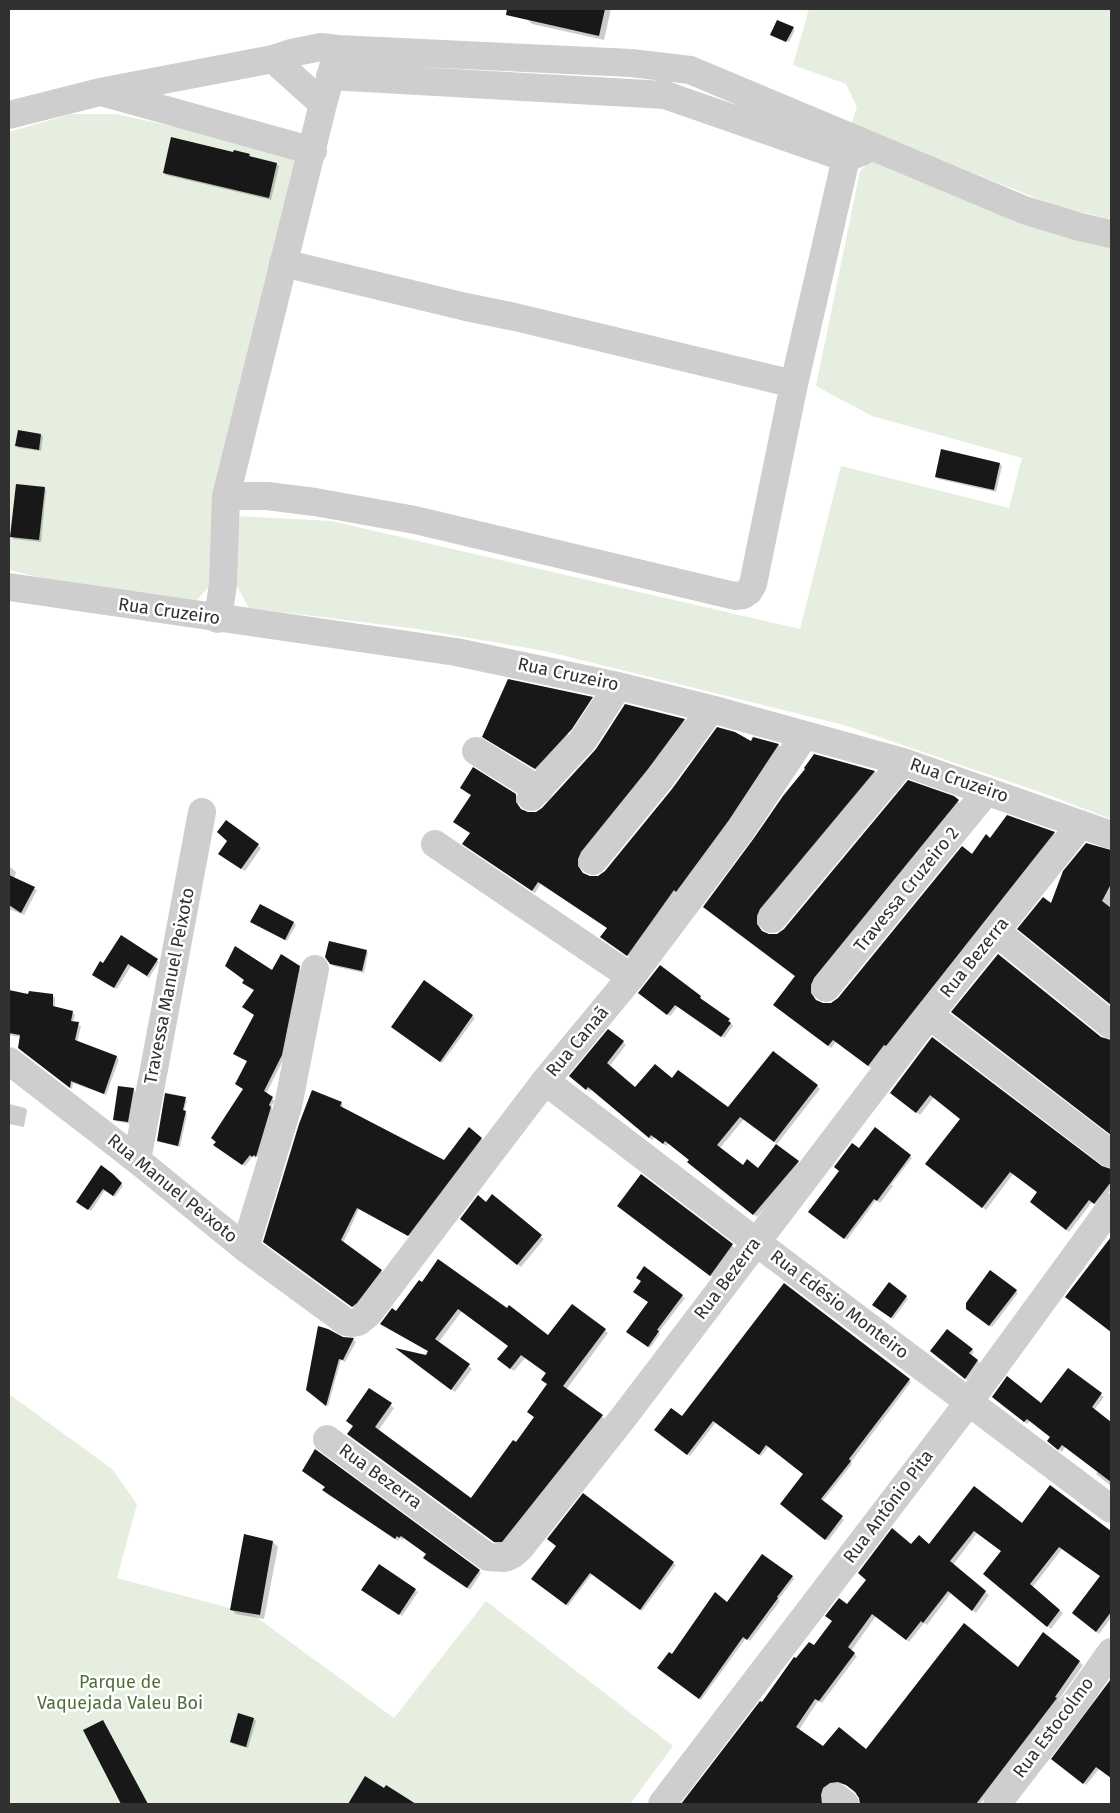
<!DOCTYPE html>
<html>
<head>
<meta charset="utf-8">
<style>
	body { margin:0 }
	#map { position:relative; width:1120px; height:1813px; overflow:hidden; background:#fff; font-family:"Fira Sans",sans-serif }
	canvas { display:block }
	.frame { position:absolute; inset:0; border:10px solid #313131; pointer-events:none }
</style>
</head>
<body>
<div id="map">
<canvas width="1120" height="1813"></canvas>
<div class="frame"></div>
</div>
<script>
const g = document.querySelector('canvas').getContext('2d');
g.lineJoin = 'round';
function fillPath(path, color) { g.fillStyle = color; g.fill(path, 'evenodd'); }
const shape = rows => new Path2D(rows.map(r => 'M' + r).join(''));
function stroke(path, color, width, dash) { g.strokeStyle = color; g.lineWidth = width; g.lineCap = dash ? 'butt' : 'round'; g.setLineDash(dash || []); g.stroke(path); }
function write(font, color, halo, rows, align = 'center') {
  g.font = font + ' "Fira Sans",sans-serif'; g.lineWidth = 5; g.setLineDash([]); g.textBaseline = 'middle'; g.strokeStyle = halo; g.fillStyle = color; for (const [text, x, y, turn = 0] of rows) {
    g.save(); g.translate(x, y); g.rotate((+turn || 0) * Math.PI / 180); g.textAlign = isNaN(turn) ? turn : align; if (halo) g.strokeText(text, 0, 0); g.fillText(text, 0, 0); g.restore();
  }
}
fillPath(shape([
	[809,9,1111,9,1111,219,1059,207,851,125,857,107,846,84,793,65],
	[71,114,116,114,246,143,296,157,212,495,212,583,197,600,76,586,9,570,9,132],
	[870,161,884,162,1111,246,1111,819,1043,793,844,725,545,651,418,629,249,608,237,586,237,516,331,521,800,629,841,466,1009,508,1022,458,872,416,816,386,860,171],
	[9,1394,112,1469,137,1504,117,1578,252,1614,394,1718,486,1601,673,1746,630,1804,9,1804]
]), '#e6eedf');
fillPath(shape([
	[529,9,611,9,604,40,532,24,527,19],
	[777,22,795,30,789,42,772,35],
	[234,154,249,155,251,157,276,164,279,166,271,200,166,175,164,173],
	[41,435,43,437,41,451,19,448,17,446],
	[1000,464,1002,466,996,492,938,479,936,477],
	[44,488,46,490,41,542,14,539,12,537],
	[593,699,594,700,573,732,538,771,485,739,567,734,569,735],
	[684,720,686,722,650,772,583,854,580,862,581,871,584,875,591,878,599,877,751,743,778,745,781,747,731,823,679,893,677,892,630,957,604,940,608,928,541,883,535,893,466,846,471,833,472,796,464,790,515,795,518,798,518,806,522,811,528,814,536,813],
	[814,755,875,772,877,774,759,919,760,928,763,933,769,936,777,935,953,798,961,804,813,988,814,997,817,1002,823,1005,831,1004,839,999,972,856,1054,833,1057,836,889,1048,888,1047,871,1068,837,1041,831,1048,778,1007,796,977,707,910,807,769],
	[258,845,261,848,245,871,223,857],
	[1106,851,1111,851,1111,1004,1022,932],
	[9,866,16,872,14,879,37,890,24,915,9,909],
	[252,922,294,923,296,925,287,941],
	[121,937,159,962,149,978,131,966,117,989,95,977],
	[366,951,368,953,364,973,333,966,331,963],
	[299,967,301,970,284,1058,266,1094,275,1101,271,1107,273,1110,259,1158,257,1156,255,1158,253,1156,245,1166,217,1147,244,1089,248,1062,237,1056,255,1016,255,991,246,985,272,971],
	[424,982,475,1018,442,1063,395,1029],
	[9,992,29,995,52,995,55,998,55,1008,72,1012,75,1015,73,1022,81,1026,77,1043,117,1057,119,1060,106,1095,73,1083,72,1089,22,1051,21,1037,9,1035],
	[642,995,700,997,702,1000,729,1020,733,1026,724,1038,678,1006,670,1016],
	[956,1015,1101,1038,1111,1041,1111,1134],
	[932,1039,1101,1168,1111,1170,1111,1189,1098,1206,1092,1202,1069,1232,1034,1205,1038,1193,1013,1174,986,1210,930,1167,961,1119,934,1097,920,1115,895,1096],
	[623,1042,626,1045,609,1067,635,1089,672,1079,728,1109,817,1086,820,1089,777,1144,744,1119,720,1148,743,1167,758,1169,798,1162,801,1165,757,1217,691,1165,690,1160,669,1143,666,1146,655,1137,652,1140,592,1089,590,1092,574,1079],
	[119,1087,134,1090,136,1092,130,1124,116,1121,114,1119],
	[185,1099,187,1101,184,1111,187,1114,180,1147,160,1142,158,1140],
	[341,1103,343,1105,342,1108,445,1162,482,1139,484,1141,411,1237,359,1209,343,1243,367,1259,383,1273,355,1308,267,1244],
	[9,1104,25,1108,27,1110,24,1127,9,1124],
	[910,1156,912,1158,891,1185,893,1186,880,1203,876,1200,847,1240,812,1214],
	[113,1174,123,1186,115,1197,105,1190,91,1211,80,1204],
	[641,1176,736,1249,714,1278,618,1206],
	[486,1203,544,1239,521,1267,464,1222],
	[1111,1239,1111,1332,1067,1297],
	[645,1268,685,1298,659,1332,660,1334,650,1348,630,1334,649,1302,642,1282],
	[419,1282,507,1310,548,1337,605,1330,608,1333,566,1390,605,1419,506,1545,498,1545,352,1437,354,1427,369,1389,394,1408,378,1431,471,1500,535,1418,548,1385,547,1374,525,1358,514,1371,502,1362,509,1346,462,1311,438,1343,472,1369,455,1392,399,1350,427,1357,429,1352,381,1324,397,1312],
	[1016,1291,1018,1293,992,1327,970,1311],
	[906,1297,908,1299,893,1319,876,1307],
	[343,1338,354,1340,356,1342,345,1362,341,1360,328,1406,310,1392],
	[972,1350,974,1352,971,1356,980,1363,967,1380,934,1353],
	[1068,1370,1104,1397,1094,1410,1111,1423,1111,1486,1096,1474,1098,1471,1065,1447,1062,1452,1051,1444,1052,1437,1030,1421,1027,1424,996,1400,1041,1405],
	[909,1380,911,1382,851,1462,852,1464,822,1502,844,1520,828,1541,784,1506,805,1474,769,1446,761,1456,716,1422,690,1456,658,1432,682,1418],
	[1051,1487,1111,1533,1111,1618,1099,1634,1076,1616,1101,1577,1062,1549,1032,1588,1063,1613,1051,1629,988,1577,1002,1552,977,1533,953,1565,989,1595,976,1613,951,1593,927,1625,924,1623,909,1642,876,1616,851,1651,857,1656,822,1703,818,1701,799,1730,823,1748,866,1751,1018,1669,1043,1633,1083,1665,1058,1701,1059,1702,980,1804,872,1804,850,1787,843,1784,834,1785,823,1798,824,1804,683,1804,761,1702,762,1704,796,1660,814,1647,848,1606,912,1546,930,1546,974,1488,1022,1524],
	[326,1493,479,1571,481,1573,470,1590,427,1561,427,1554,404,1538,402,1540,400,1538,398,1541],
	[583,1495,676,1565,642,1611,592,1574,568,1606,535,1581,557,1547],
	[273,1542,278,1547,264,1619,236,1614,231,1609],
	[792,1576,794,1579,778,1600,780,1601,750,1641,746,1638,701,1700,661,1670,672,1656,728,1603],
	[415,1590,418,1592,402,1616,365,1592],
	[1111,1683,1111,1776,1110,1777,1099,1769,1086,1785,1053,1759],
	[239,1715,254,1719,256,1721,248,1748,233,1744,231,1742],
	[365,1778,385,1789,404,1798,400,1804,349,1804]
]), '#0003');
fillPath(shape([
	[507,9,605,9,599,36,506,15],
	[777,20,794,27,786,42,770,35],
	[171,137,233,152,234,150,250,154,249,156,277,163,269,198,163,173],
	[18,430,41,434,39,450,15,446],
	[941,449,1000,463,994,490,935,477],
	[16,484,45,487,39,540,10,537],
	[508,679,593,697,572,729,535,769,482,737],
	[625,704,685,719,648,769,581,852,578,859,578,866,583,873,590,876,598,876,605,871,672,789,717,727,735,732,751,741,753,737,779,744,729,820,676,892,674,890,627,956,600,937,607,928,538,882,532,891,462,844,470,833,453,822,471,795,460,788,473,767,516,794,516,802,521,809,528,812,536,812,542,808,596,749],
	[814,754,875,771,760,909,757,916,757,924,762,931,769,934,777,934,784,929,908,780,954,796,959,800,814,978,811,985,811,993,816,1000,823,1003,831,1003,838,998,962,846,972,854,986,834,990,838,1007,815,1055,832,886,1046,884,1045,868,1066,833,1040,828,1046,773,1005,795,976,703,907,754,838,783,796,805,769,804,768],
	[226,820,259,844,241,869,218,854,227,841,217,832],
	[1086,843,1111,850,1111,884,1102,901,1111,908,1111,1005,1017,929,1043,897,1051,903,1063,871],
	[9,875,35,887,21,913,9,905],
	[260,904,294,922,285,940,250,922],
	[121,935,158,959,147,976,128,964,114,988,92,975,100,961,103,963],
	[329,941,367,950,362,971,330,964,325,957],
	[235,946,272,970,281,954,300,966,282,1055,264,1091,273,1097,269,1105,271,1107,256,1157,254,1155,252,1157,250,1155,242,1165,213,1145,216,1142,211,1138,243,1089,235,1084,247,1061,233,1054,254,1015,242,1007,254,990,242,983,244,980,225,966],
	[998,954,1101,1037,1111,1040,1111,1135,951,1012],
	[660,965,701,996,700,998,730,1019,728,1021,731,1023,721,1037,675,1005,667,1015,638,993],
	[424,980,473,1015,440,1062,391,1027],
	[9,990,28,994,29,991,53,994,53,1006,73,1011,71,1021,79,1022,75,1040,117,1056,104,1094,71,1081,70,1088,18,1048,20,1035,9,1033],
	[608,1029,624,1041,607,1063,635,1087,655,1064,672,1078,678,1070,728,1107,773,1051,818,1085,774,1142,740,1117,717,1145,743,1165,747,1159,758,1168,776,1144,799,1161,753,1215,687,1162,689,1160,665,1141,663,1144,651,1135,649,1138,588,1087,586,1090,569,1076],
	[932,1037,1102,1166,1111,1169,1111,1182,1094,1204,1089,1200,1066,1230,1030,1202,1037,1192,1010,1172,982,1208,925,1164,960,1119,930,1095,916,1113,890,1093],
	[118,1086,134,1088,128,1122,113,1120],
	[312,1090,342,1102,340,1106,444,1160,469,1127,482,1138,408,1236,357,1208,341,1240,382,1270,357,1303,352,1307,263,1242,299,1124],
	[165,1093,186,1097,183,1110,186,1111,178,1146,157,1141],
	[875,1127,911,1155,877,1201,874,1199,844,1239,808,1212,839,1171,834,1167,852,1143,859,1148],
	[101,1165,113,1174,122,1183,113,1196,103,1189,88,1210,76,1202],
	[641,1174,733,1244,710,1276,617,1206],
	[492,1194,542,1235,517,1265,460,1219,478,1195,486,1202],
	[1111,1237,1111,1332,1065,1297],
	[438,1259,507,1308,509,1305,548,1335,572,1304,606,1329,563,1386,603,1415,502,1542,494,1542,347,1434,353,1426,346,1421,369,1388,392,1403,375,1427,471,1498,513,1440,516,1442,534,1417,527,1412,547,1384,541,1380,546,1373,521,1355,510,1369,497,1359,508,1346,458,1309,435,1339,470,1364,451,1390,395,1348,426,1355,428,1351,380,1324,392,1308,396,1311,419,1280,422,1282],
	[644,1266,683,1295,657,1330,659,1331,648,1347,626,1332,648,1302,633,1292,641,1281,636,1278],
	[990,1270,1017,1290,989,1326,966,1309,966,1303],
	[889,1282,907,1296,891,1318,872,1305],
	[784,1283,910,1379,849,1459,851,1461,821,1499,843,1516,825,1540,780,1504,803,1474,766,1445,759,1455,713,1421,687,1455,654,1430,671,1408,682,1416],
	[318,1326,328,1329,343,1337,354,1338,343,1360,339,1359,326,1406,306,1390],
	[947,1329,973,1349,969,1353,978,1360,965,1379,930,1351],
	[1068,1368,1102,1393,1092,1407,1111,1422,1111,1482,1062,1445,1058,1450,1047,1441,1050,1437,1027,1419,1024,1422,992,1397,1007,1376,1041,1403],
	[315,1449,480,1570,467,1588,423,1558,426,1554,401,1536,399,1538,397,1536,395,1539,322,1490,325,1487,302,1471],
	[1050,1485,1111,1531,1111,1612,1096,1632,1072,1613,1100,1576,1059,1547,1030,1584,1060,1610,1047,1627,983,1574,1001,1551,974,1531,950,1561,986,1591,972,1611,948,1591,923,1623,921,1621,906,1640,872,1614,848,1647,855,1653,819,1701,815,1699,796,1727,823,1746,839,1727,866,1749,964,1623,1018,1667,1043,1632,1080,1661,1055,1697,1057,1698,976,1804,860,1804,859,1798,855,1792,846,1785,838,1782,830,1783,823,1788,821,1795,822,1804,681,1804,760,1701,762,1702,794,1657,796,1658,809,1642,814,1645,832,1621,825,1616,839,1598,847,1604,866,1580,858,1573,892,1528,911,1544,919,1535,929,1544,974,1486,1022,1523],
	[583,1493,674,1562,640,1610,590,1573,566,1605,531,1579,556,1546,547,1539],
	[244,1534,273,1541,260,1615,230,1610],
	[762,1554,793,1576,777,1597,778,1598,747,1640,743,1637,699,1699,657,1668,669,1652,672,1654,715,1592,727,1602],
	[379,1564,416,1589,399,1615,361,1590],
	[1111,1679,1111,1778,1096,1767,1083,1784,1051,1759],
	[238,1713,254,1718,246,1747,230,1742],
	[103,1720,148,1804,121,1804,83,1730],
	[365,1776,384,1788,386,1785,416,1804,348,1804]
]), '#181818');
stroke(shape([
	[338,49,631,63,690,70,1024,210,1080,227,1111,234],
	[330,76,665,95,846,158,862,152],
	[105,93,313,151],
	[9,115,100,92,273,59,291,53,321,47,338,49,323,104,273,59],
	[283,263,466,307,515,317,794,384],
	[226,496,267,496,315,502,415,520,735,596,743,595,749,591,753,584,794,384,846,158,852,138],
	[9,587,456,652,618,686,711,709,903,762,1111,835],
	[218,619,223,584,226,496,323,104],
	[476,751,539,790],
	[531,797,584,739,618,686],
	[435,844,631,977],
	[593,861,660,779,711,709],
	[772,919,903,762],
	[996,932,1111,1025],
	[826,988,987,791],
	[929,1015,1111,1154],
	[9,1061,137,1160,245,1248,346,1322,352,1323,358,1322,368,1314,545,1081,631,977,742,829,804,736],
	[545,1081,756,1242,1111,1509],
	[137,1160,202,812],
	[245,1248,288,1106,315,969],
	[327,1439,488,1557,505,1558,512,1555,520,1548,623,1418,929,1015,1081,824],
	[836,1797,845,1804],
	[662,1804,968,1403,1111,1207],
	[997,1804,1075,1703,1111,1652]
]), '#cecece', 28);
write('18px', '#313131', '#fff', [
	["Rua Cruzeiro",169,612,8],
	["Rua Cruzeiro",568,675,12],
	["Rua Cruzeiro",959,781,19],
	["Travessa Cruzeiro 2",907,890,-51],
	["Rua Bezerra",975,958,-51],
	["Travessa Manuel Peixoto",170,986,-79],
	["Rua Canaã",578,1042,-50],
	["Rua Manuel Peixoto",172,1189,39],
	["Rua Bezerra",728,1279,-53],
	["Rua Edésio Monteiro",839,1305,37],
	["Rua Bezerra",380,1477,36],
	["Rua Antônio Pita",889,1507,-53],
	["Rua Estocolmo",1054,1728,-53]
]);
write('18px', '#4f6f3b', '#fff', [
	["Parque de",120,1683],
	["Vaquejada Valeu Boi",120,1704]
]);
</script>
</body>
</html>
